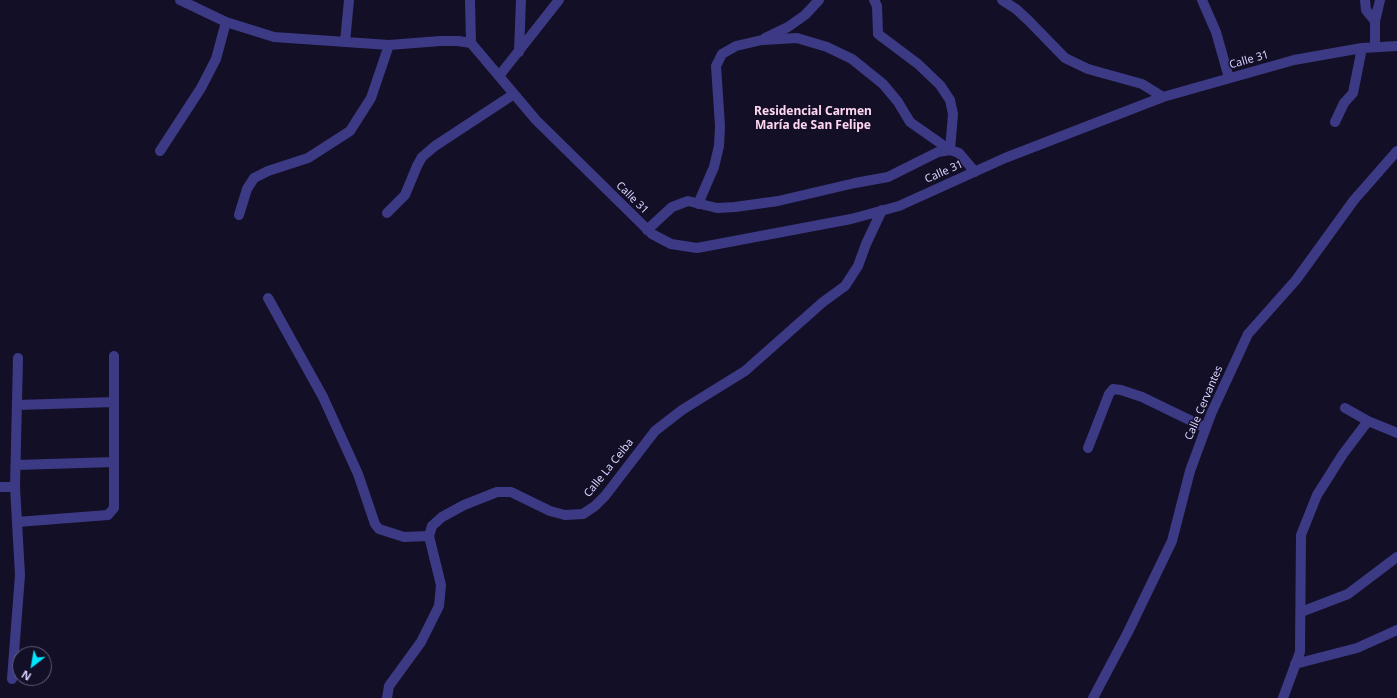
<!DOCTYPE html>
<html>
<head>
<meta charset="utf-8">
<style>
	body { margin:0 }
	#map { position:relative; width:1397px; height:698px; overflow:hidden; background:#130f26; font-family:"Noto Sans",sans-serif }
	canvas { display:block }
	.north { position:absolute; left:12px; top:646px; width:40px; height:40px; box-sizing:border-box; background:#130f26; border:1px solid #625e7d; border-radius:50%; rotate:211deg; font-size:11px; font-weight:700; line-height:16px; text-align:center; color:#d9d4ff }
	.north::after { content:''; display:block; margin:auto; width:14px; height:18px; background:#00e5ff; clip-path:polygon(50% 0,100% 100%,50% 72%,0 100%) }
</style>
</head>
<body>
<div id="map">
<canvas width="1397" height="698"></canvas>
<div class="north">N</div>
</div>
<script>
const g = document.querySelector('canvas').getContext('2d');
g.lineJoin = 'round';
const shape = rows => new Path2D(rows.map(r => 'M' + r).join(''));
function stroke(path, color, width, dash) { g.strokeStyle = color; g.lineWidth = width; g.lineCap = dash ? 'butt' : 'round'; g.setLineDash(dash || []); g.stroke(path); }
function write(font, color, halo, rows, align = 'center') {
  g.font = font + ' "Noto Sans",sans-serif'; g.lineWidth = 3; g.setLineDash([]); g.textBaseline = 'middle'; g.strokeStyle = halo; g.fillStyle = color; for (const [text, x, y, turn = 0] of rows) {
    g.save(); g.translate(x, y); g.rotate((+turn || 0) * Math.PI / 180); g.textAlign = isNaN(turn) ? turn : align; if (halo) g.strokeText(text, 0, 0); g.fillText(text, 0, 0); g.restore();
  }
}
stroke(shape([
	[180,0,226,22,274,37,389,45,440,41,458,41,471,43,536,120,652,234,671,244,697,248,851,219,899,206,1005,158,1163,97,1294,60,1362,48,1397,46],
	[470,0,471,43],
	[874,0,877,6,878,34,918,64,940,85,950,100,953,114,950,150],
	[1002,0,1016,9,1029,21,1065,58,1088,69,1142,84,1163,97],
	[1202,0,1216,32,1229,78],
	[1365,0,1366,10,1375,21],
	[765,38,788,27,805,15,819,0],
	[345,42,349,0],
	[1375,46,1375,21,1380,0],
	[519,52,521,0],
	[499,76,559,0],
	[1335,122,1344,103,1353,93,1362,48],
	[160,151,201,88,216,59,226,22],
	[698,204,714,167,719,146,720,126,716,66,722,54,736,46,762,40,797,38,827,47,852,59,883,84,898,102,910,122,950,150],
	[387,213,405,195,417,166,422,157,435,146,514,94],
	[239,215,247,189,254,178,268,171,308,158,350,131,371,98,389,45],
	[647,230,672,207,688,201,717,208,735,207,778,201,855,183,888,177,938,152,950,150,959,153,975,172],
	[268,298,323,397,358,474,375,524,379,529,404,537,429,536],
	[17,405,114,402],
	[1345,408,1368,421,1397,433],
	[1088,448,1109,394,1113,389,1121,390,1142,397,1206,428],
	[16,465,114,462],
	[0,487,15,487],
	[17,522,108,515,114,508,114,356],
	[1301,612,1348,594,1397,557],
	[1295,664,1357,648,1397,630],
	[12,679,20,575,15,487,18,358],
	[387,698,389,686,421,642,439,606,441,585,429,536,432,526,442,517,464,505,497,492,511,492,550,511,565,515,583,514,595,506,605,496,655,431,682,410,745,371,823,302,845,286,858,266,866,244,882,210],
	[1093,698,1128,632,1172,541,1190,471,1211,414,1248,334,1296,280,1354,200,1397,151],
	[1283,698,1300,652,1301,535,1317,495,1343,454,1368,421]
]), '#3d3a85', 10);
write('11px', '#d9d4ff', '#130f26', [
	["Calle 31",1249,60,-16],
	["Calle 31",944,172,-24],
	["Calle 31",632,198,45],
	["Calle Cervantes",1204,403,-67],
	["Calle La Ceiba",609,468,-51]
]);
write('bold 12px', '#ffd6f0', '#130f26', [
	["Residencial Carmen",813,112],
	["María de San Felipe",813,126]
]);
</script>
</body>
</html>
